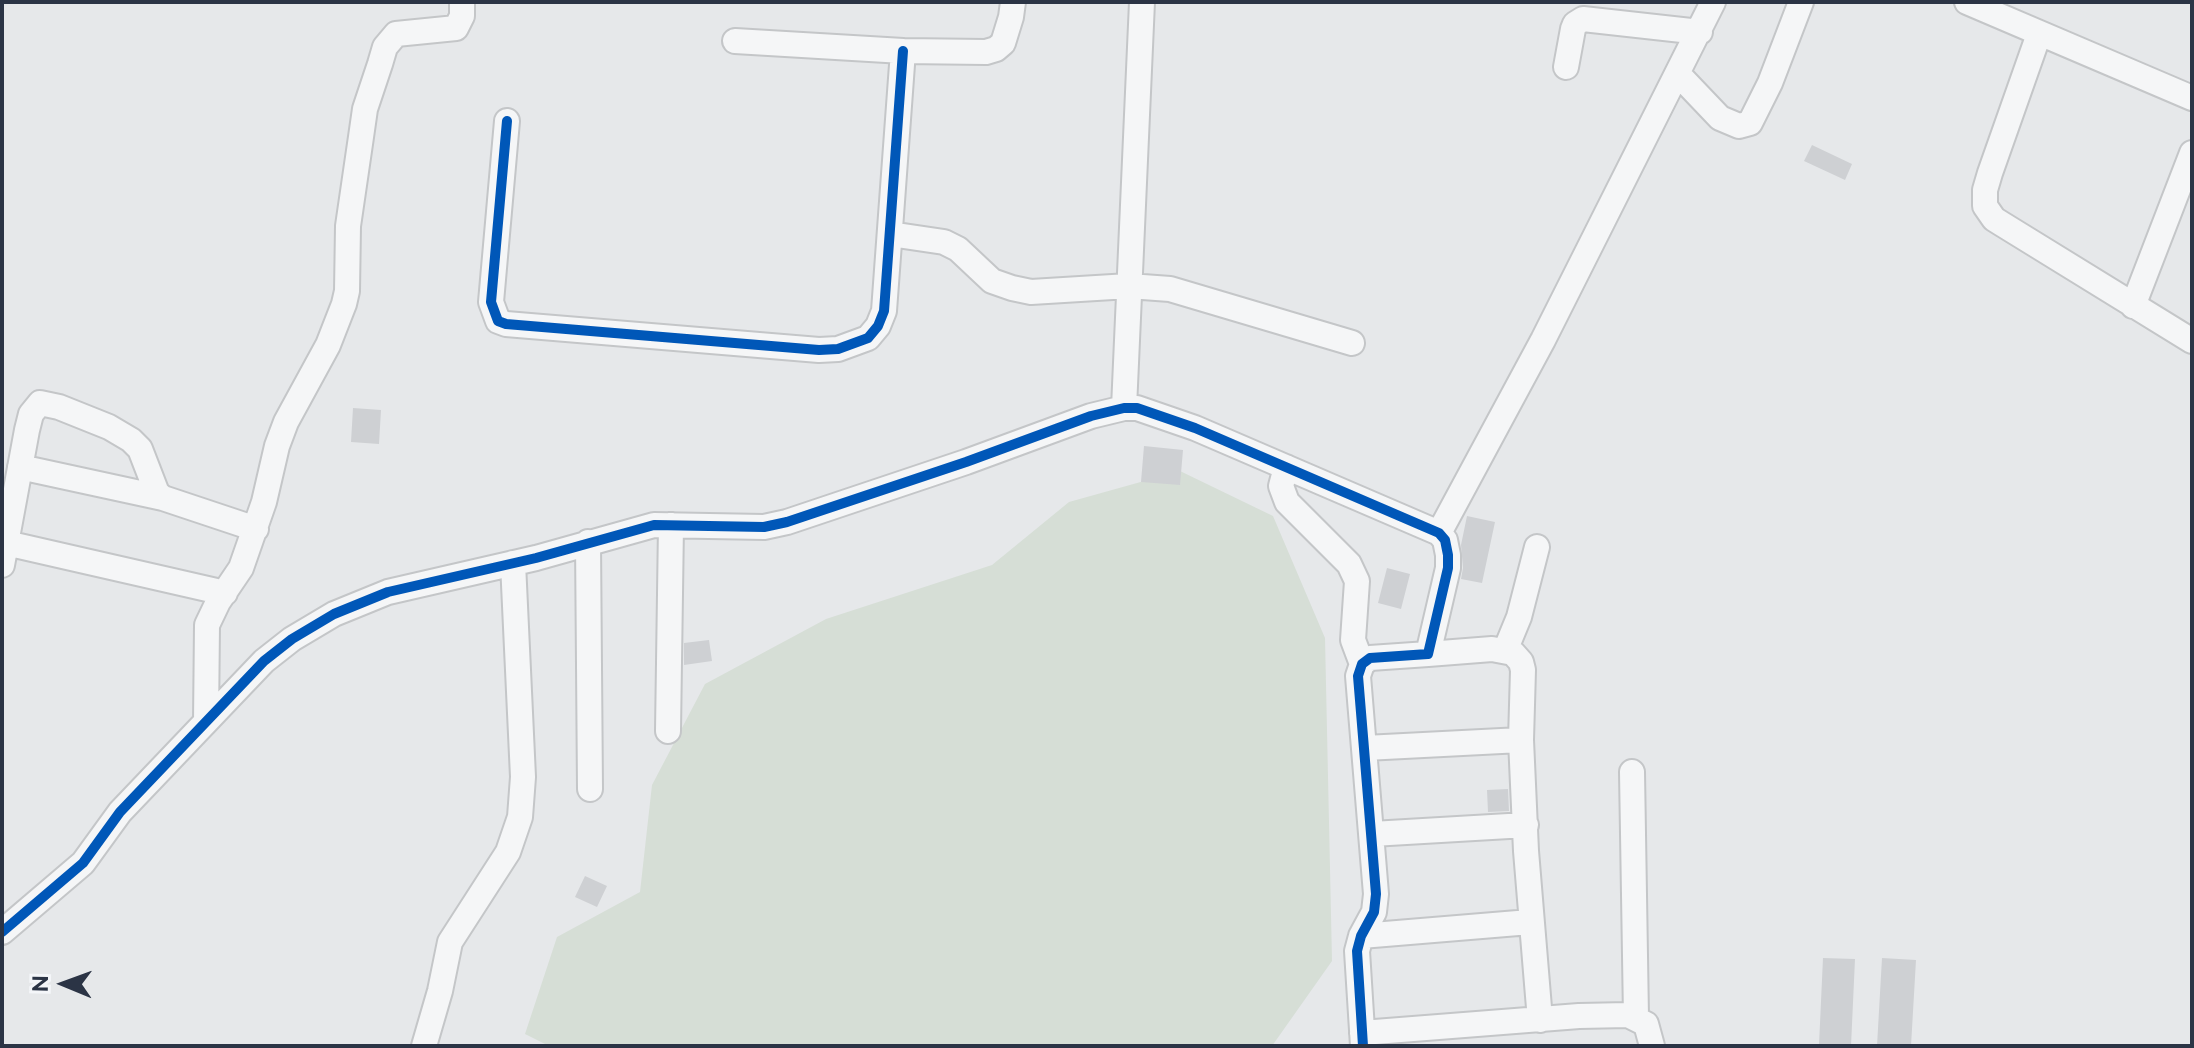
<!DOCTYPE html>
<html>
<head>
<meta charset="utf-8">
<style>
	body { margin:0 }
	#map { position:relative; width:2194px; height:1048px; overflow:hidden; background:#e6e8ea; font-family:Raleway,sans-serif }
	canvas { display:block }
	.frame { position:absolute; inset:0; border:4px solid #2b3445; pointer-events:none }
	.north { position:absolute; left:24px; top:944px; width:80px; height:80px; -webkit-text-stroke:6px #f4f6f9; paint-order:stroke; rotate:271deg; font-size:22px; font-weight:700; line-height:32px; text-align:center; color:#2b3445 }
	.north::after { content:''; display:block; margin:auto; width:28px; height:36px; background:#2b3445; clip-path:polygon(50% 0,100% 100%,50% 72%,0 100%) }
</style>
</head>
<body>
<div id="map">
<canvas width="2194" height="1048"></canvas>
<div class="frame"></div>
<div class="north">N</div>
</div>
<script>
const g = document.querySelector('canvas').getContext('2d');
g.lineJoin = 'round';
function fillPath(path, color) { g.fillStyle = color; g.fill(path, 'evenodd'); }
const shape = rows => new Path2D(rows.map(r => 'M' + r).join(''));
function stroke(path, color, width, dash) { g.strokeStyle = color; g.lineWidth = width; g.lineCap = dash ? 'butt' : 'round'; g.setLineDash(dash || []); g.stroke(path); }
fillPath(shape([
	[1180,471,1273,516,1325,638,1332,961,1272,1046,549,1046,525,1034,557,937,640,892,652,785,705,684,826,619,992,565,1069,502]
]), '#d6ded6');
fillPath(shape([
	[1812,145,1852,164,1845,180,1804,161],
	[353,408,381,410,379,444,351,442],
	[1144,446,1183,450,1180,485,1141,482],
	[1467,516,1495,522,1482,583,1461,579,1463,568,1461,545],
	[1387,568,1410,574,1401,609,1378,603],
	[709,640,712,661,684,665,684,643],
	[1508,789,1509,811,1488,812,1487,790],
	[585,876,607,886,597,907,575,897],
	[1823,958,1855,959,1851,1046,1819,1045],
	[1882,958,1916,960,1911,1046,1877,1046]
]), '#ced0d3');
const minor = shape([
	[1967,2,2192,98],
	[2039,34,1990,173,1985,190,1985,206,1994,219,2002,224,2192,341],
	[735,41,903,51,986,52,996,49,1003,43,1011,17,1013,2],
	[1566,67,1573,29,1575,24,1583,19,1700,32],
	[1679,75,1720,118,1739,126,1750,123,1770,83,1801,2],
	[507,121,491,302,498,321,506,324,819,350,838,349,868,338,878,326,884,311,903,51],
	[890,234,944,242,958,249,992,281,1012,288,1031,292,1129,286,1170,289,1352,343],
	[2133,306,2192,153],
	[1124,408,1142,2],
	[20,467,163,498],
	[1286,467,1281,486,1287,502,1349,564,1357,581,1353,640,1362,664],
	[1439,533,1543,340,1713,2],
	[588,542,590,789],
	[6,543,225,593],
	[2,565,27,430,31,414,40,403,59,407,109,427,131,440,140,449,157,493,163,498,256,529],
	[1505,651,1519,617,1537,547],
	[1428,654,1492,649,1513,653,1521,662,1523,670,1521,740,1526,851,1540,1020],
	[206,721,207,625,218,602,241,568,264,502,277,446,286,422,328,345,344,304,347,291,348,226,361,137,365,109,380,64,385,47,396,34,456,28,462,16,462,2],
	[668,731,671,525],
	[1365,748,1521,740],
	[1632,772,1636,1017],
	[1372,834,1526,825],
	[2,932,83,863,120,812,264,661,292,639,334,614,388,592,536,558,654,525,764,527,787,522,966,462,1091,416,1124,408,1137,408,1195,428,1439,533,1445,540,1448,555,1448,568,1428,654,1370,658,1362,664,1358,676,1376,894,1374,912,1361,936,1357,951,1363,1046],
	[1361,936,1530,922],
	[1362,1033,1579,1016,1628,1015,1646,1024,1652,1046],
	[424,1046,440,991,450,942,508,852,520,817,523,777,513,563]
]);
stroke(minor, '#c4c6c8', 28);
stroke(minor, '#f5f6f7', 24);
stroke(shape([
	[507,121,491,302,498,321,506,324,819,350,838,349,868,338,878,326,884,311,903,51],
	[2,932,83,863,120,812,264,661,292,639,334,614,388,592,536,558,654,525,764,527,787,522,966,462,1091,416,1124,408,1137,408,1195,428,1439,533,1445,540,1448,555,1448,568,1428,654,1370,658,1362,664,1358,676,1376,894,1374,912,1361,936,1357,951,1363,1046]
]), '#0057b8', 10);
</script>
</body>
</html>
